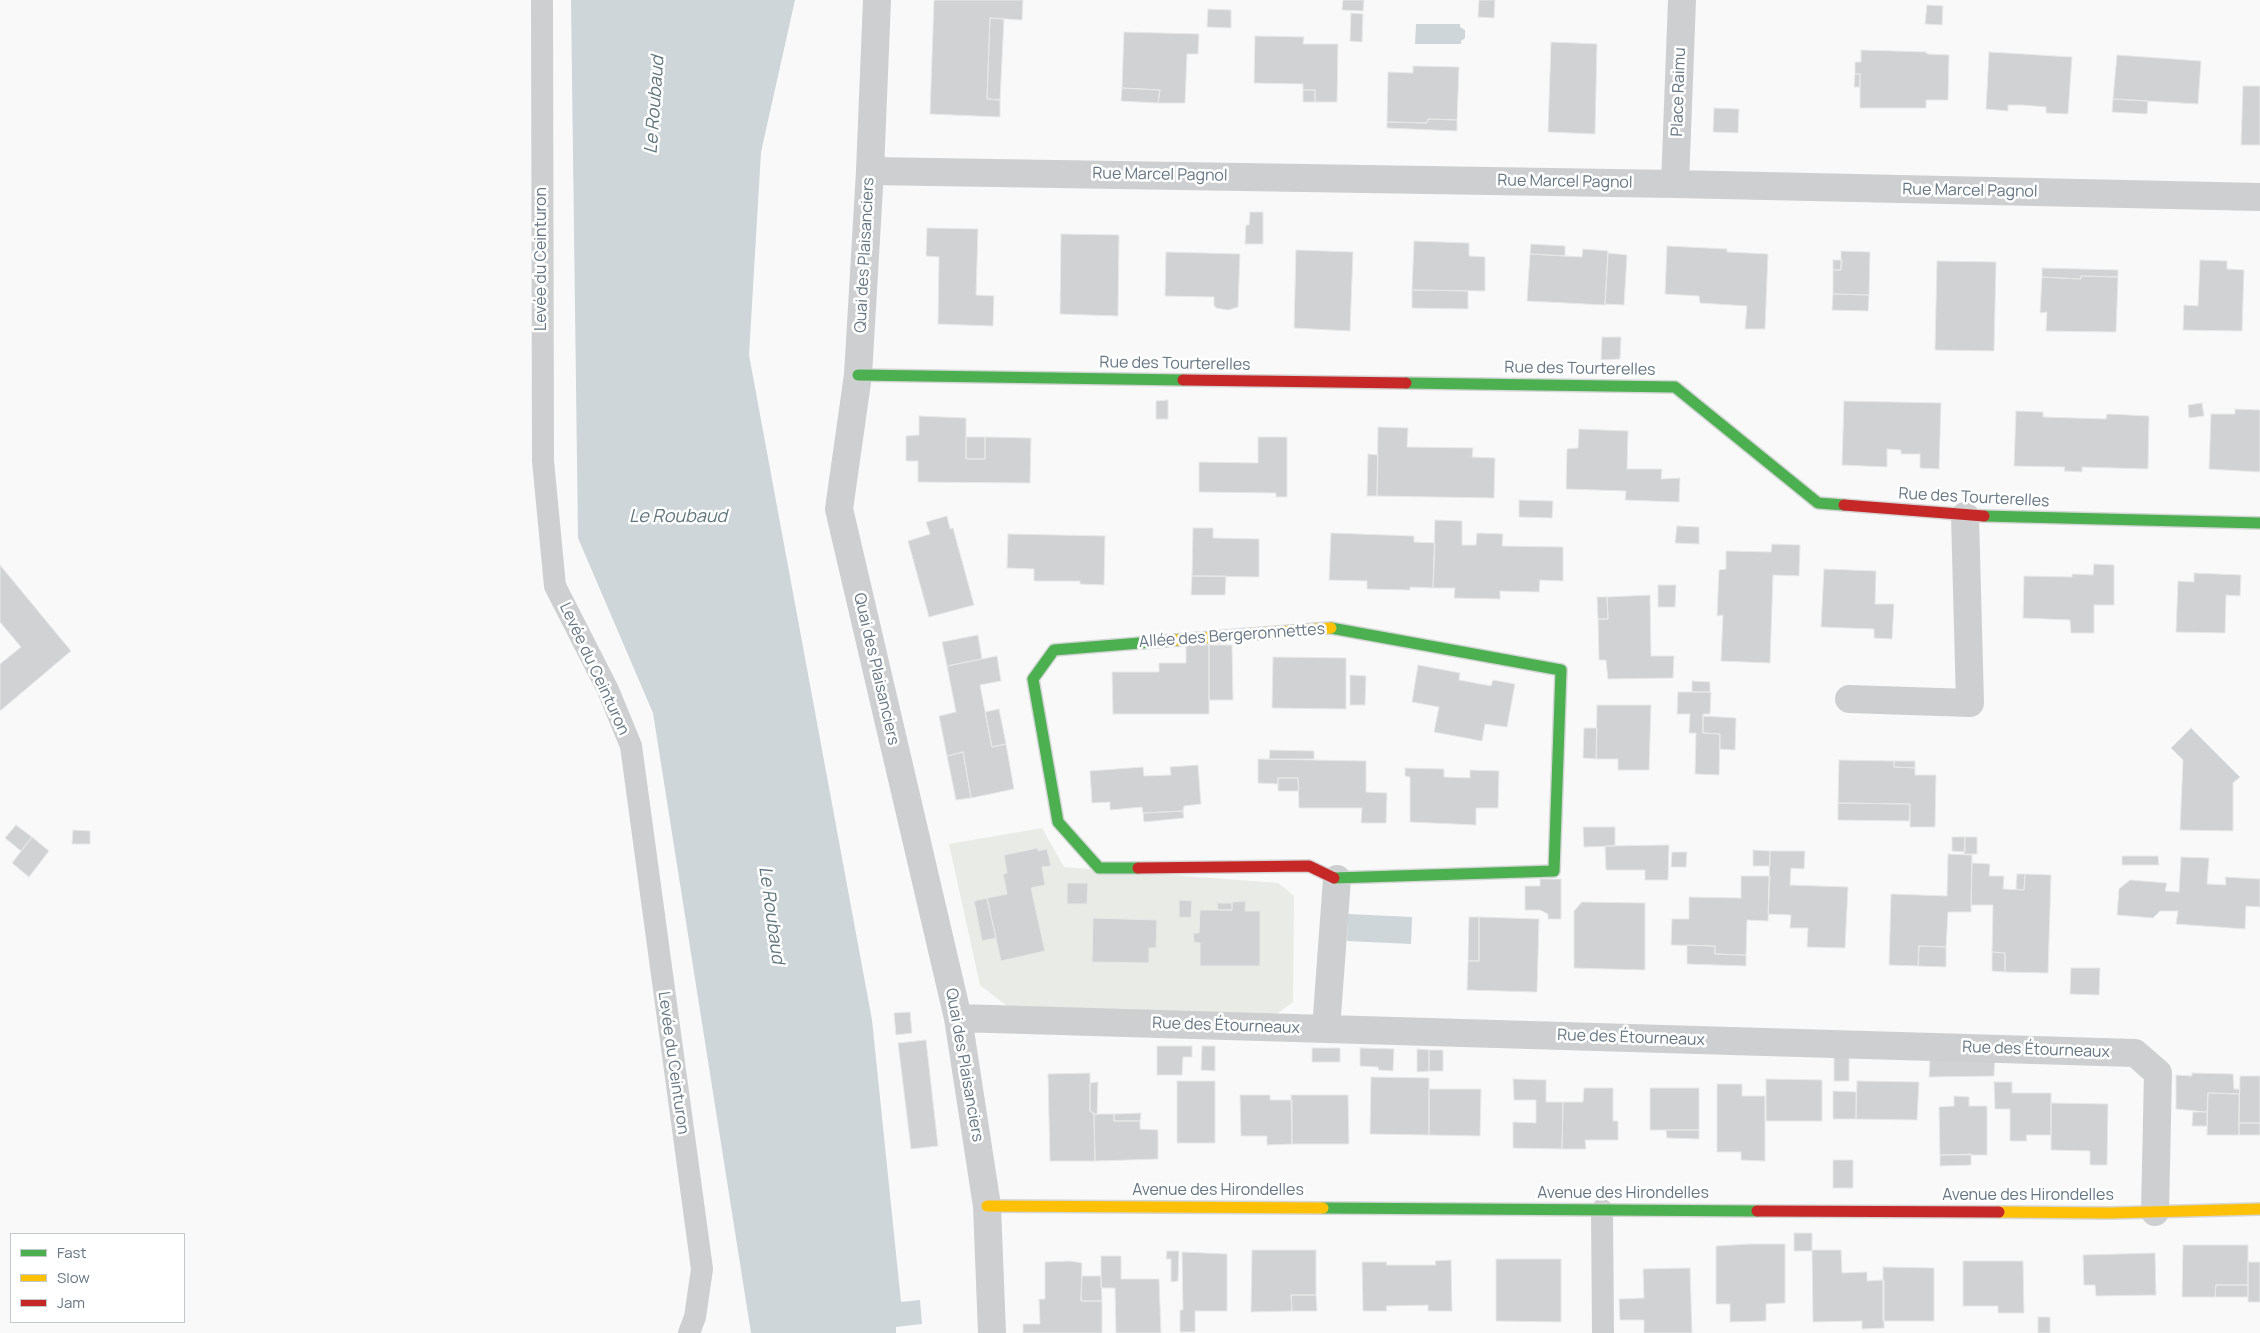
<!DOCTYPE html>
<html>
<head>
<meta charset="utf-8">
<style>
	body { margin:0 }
	#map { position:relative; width:2260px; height:1333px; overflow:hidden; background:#f9f9f9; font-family:Manrope,sans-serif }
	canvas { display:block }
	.legend { position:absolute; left:10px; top:1233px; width:175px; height:90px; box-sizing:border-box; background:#fff; border:1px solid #c1c8cd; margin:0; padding:6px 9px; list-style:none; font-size:15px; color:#657683 }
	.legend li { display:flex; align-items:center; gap:10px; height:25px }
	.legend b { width:25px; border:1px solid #c1c8cd }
</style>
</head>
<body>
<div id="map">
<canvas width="2260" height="1333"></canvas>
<ul class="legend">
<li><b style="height:6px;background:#4caf50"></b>Fast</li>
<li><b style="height:6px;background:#ffc107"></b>Slow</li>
<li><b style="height:6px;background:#c62828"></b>Jam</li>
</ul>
</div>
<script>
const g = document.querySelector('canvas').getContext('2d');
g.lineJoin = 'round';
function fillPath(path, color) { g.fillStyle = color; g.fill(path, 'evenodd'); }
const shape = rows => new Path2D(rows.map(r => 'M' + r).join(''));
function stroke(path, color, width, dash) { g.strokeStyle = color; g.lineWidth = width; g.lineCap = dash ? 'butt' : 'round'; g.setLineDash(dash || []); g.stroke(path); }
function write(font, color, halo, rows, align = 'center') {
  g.font = font + ' Manrope,sans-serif'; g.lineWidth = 5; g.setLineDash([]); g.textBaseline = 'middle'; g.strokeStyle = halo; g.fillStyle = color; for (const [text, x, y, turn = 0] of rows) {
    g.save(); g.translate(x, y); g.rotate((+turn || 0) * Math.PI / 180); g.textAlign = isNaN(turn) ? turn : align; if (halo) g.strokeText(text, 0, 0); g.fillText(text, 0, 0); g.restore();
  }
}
fillPath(shape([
	[1042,828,1064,867,1278,883,1294,896,1293,1002,1274,1016,1012,1010,980,985,949,844]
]), '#e8ebe6');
fillPath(shape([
	[571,0,795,0,761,152,749,355,872,1020,901,1302,920,1300,922,1324,896,1327,896,1333,751,1333,653,713,578,538],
	[1416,24,1460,24,1460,27,1465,30,1465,38,1461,41,1461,44,1415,44],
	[1348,914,1412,917,1411,944,1347,941]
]), '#ced6d9');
const building = shape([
	[934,0,1023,0,1022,20,990,18,987,99,1000,100,1000,117,930,114,934,0],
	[1343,0,1364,0,1363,11,1342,10,1343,0],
	[1479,0,1495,0,1494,18,1478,17,1479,0],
	[1927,5,1943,6,1942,25,1925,24,1927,5],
	[1208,9,1231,10,1231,28,1207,27,1208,9],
	[1351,13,1363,14,1362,42,1350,41,1351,13],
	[990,18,1004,19,1000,100,987,99,990,18],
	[1124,32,1199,34,1198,54,1187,54,1185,103,1158,103,1160,90,1122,88,1124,32],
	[1255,36,1304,37,1303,44,1338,44,1337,102,1315,102,1315,90,1303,90,1303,84,1254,83,1255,36],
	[1551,42,1597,44,1595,134,1548,132,1551,42],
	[1861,50,1926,52,1927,54,1949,55,1948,100,1926,100,1926,108,1860,108,1860,74,1855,74,1855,62,1861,62,1861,50],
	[1989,52,2072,57,2068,114,2046,113,2046,107,2023,105,2008,105,2008,111,1986,109,1989,52],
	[2117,55,2201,61,2198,104,2113,99,2117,55],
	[1413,66,1459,67,1457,120,1428,119,1427,123,1387,122,1388,72,1413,73,1413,66],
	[1855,74,1860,74,1860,87,1854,87,1855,74],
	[2243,86,2260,86,2260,145,2241,145,2243,86],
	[1122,88,1160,90,1158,103,1121,101,1122,88],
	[1303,90,1315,90,1315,102,1303,102,1303,90],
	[2113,99,2148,101,2147,114,2112,112,2113,99],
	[1714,108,1739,109,1738,133,1713,132,1714,108],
	[1428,119,1457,120,1457,131,1387,128,1387,122,1427,123,1428,119],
	[1250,212,1263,212,1263,244,1245,244,1246,225,1249,225,1250,212],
	[927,228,978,229,976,295,994,296,993,326,938,324,939,257,926,256,927,228],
	[1061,234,1119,235,1118,316,1060,314,1061,234],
	[1414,241,1469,243,1469,256,1485,257,1485,291,1412,290,1414,241],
	[1531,244,1565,246,1565,256,1530,254,1531,244],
	[1667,246,1727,249,1727,252,1768,254,1765,329,1745,329,1747,306,1700,303,1699,296,1665,294,1667,246],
	[1583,249,1608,251,1605,305,1527,301,1530,254,1582,257,1583,249],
	[1296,250,1353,252,1350,331,1294,328,1296,250],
	[1841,251,1870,252,1869,295,1833,294,1833,270,1841,270,1841,251],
	[1166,252,1240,254,1238,307,1228,310,1216,308,1214,305,1214,297,1165,296,1166,252],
	[1608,253,1627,255,1624,305,1605,304,1608,253],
	[1833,260,1842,260,1841,270,1833,270,1833,260],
	[2200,260,2227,261,2227,269,2244,270,2242,331,2183,330,2184,305,2198,306,2200,260],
	[1937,261,1996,262,1994,351,1935,350,1937,261],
	[2042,268,2118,270,2118,277,2081,276,2081,279,2042,277,2042,268],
	[2081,276,2118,277,2116,332,2046,331,2047,312,2040,313,2042,277,2081,279,2081,276],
	[1412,290,1468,291,1468,309,1412,308,1412,290],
	[1833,294,1869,295,1868,311,1832,310,1833,294],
	[1602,337,1621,337,1620,359,1601,360,1602,337],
	[1168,400,1168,419,1156,419,1156,401,1168,400],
	[1844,401,1941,403,1939,469,1920,468,1920,454,1901,454,1901,450,1887,449,1887,467,1842,465,1844,401],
	[2202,403,2204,416,2189,418,2188,405,2202,403],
	[2235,409,2260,410,2260,472,2209,469,2211,414,2235,414,2235,409],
	[2016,411,2043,412,2043,417,2106,419,2107,414,2149,416,2148,469,2082,467,2082,472,2064,471,2065,467,2014,466,2016,411],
	[919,416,966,418,966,459,985,459,985,437,1031,438,1030,483,918,482,918,461,906,461,906,436,919,435,919,416],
	[1378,427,1408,428,1407,447,1473,448,1472,457,1495,458,1494,498,1377,496,1378,427],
	[1579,429,1628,431,1627,469,1662,469,1661,479,1680,478,1679,502,1625,500,1626,491,1566,489,1567,449,1578,448,1579,429],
	[966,437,985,437,985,459,966,459,966,437],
	[1258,437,1287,437,1287,497,1276,497,1276,493,1199,492,1199,462,1258,463,1258,437],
	[1368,454,1378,455,1377,496,1367,496,1368,454],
	[1519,500,1553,501,1552,518,1519,517,1519,500],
	[947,516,950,529,953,528,974,605,929,617,908,541,930,534,926,522,947,516],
	[1435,520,1462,521,1462,545,1476,545,1477,533,1503,534,1502,546,1563,547,1563,581,1540,580,1539,592,1500,591,1500,599,1454,598,1455,588,1433,588,1435,520],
	[1677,526,1699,527,1699,544,1675,543,1677,526],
	[1193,528,1213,528,1213,538,1259,539,1259,577,1192,576,1193,528],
	[1331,533,1414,536,1414,542,1435,543,1433,588,1410,587,1410,590,1367,589,1367,581,1329,580,1331,533],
	[1008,534,1105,536,1104,585,1080,584,1080,581,1034,581,1034,569,1007,568,1008,534],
	[1772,544,1800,545,1799,576,1773,575,1770,663,1721,661,1723,615,1717,616,1719,570,1726,569,1726,551,1771,552,1772,544],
	[2094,564,2114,565,2114,605,2094,605,2094,633,2071,633,2070,620,2023,618,2024,576,2072,577,2072,574,2093,575,2094,564],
	[0,565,71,651,0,711,0,664,21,647,0,622,0,565],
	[1824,569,1876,571,1875,604,1894,604,1892,639,1874,638,1874,629,1821,627,1824,569],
	[2194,573,2241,575,2240,596,2226,595,2225,633,2176,632,2178,581,2194,582,2194,573],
	[1192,576,1226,576,1225,595,1191,595,1192,576],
	[1658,585,1676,585,1675,607,1658,607,1658,585],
	[1650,595,1651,656,1674,656,1673,678,1608,679,1606,660,1599,660,1598,619,1608,619,1607,597,1650,595],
	[1597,597,1607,597,1608,619,1598,619,1597,597],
	[978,635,982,659,947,666,942,642,978,635],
	[1186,645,1209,645,1209,714,1113,714,1112,672,1159,672,1159,663,1186,663,1186,645],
	[1209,645,1232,645,1233,700,1209,700,1209,645],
	[997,656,1001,681,980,685,992,747,1006,744,1014,789,971,798,963,752,947,756,939,716,956,712,947,666,997,656],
	[1273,657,1346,658,1346,709,1272,708,1273,657],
	[1418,665,1460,673,1459,680,1491,686,1493,680,1515,684,1507,727,1485,724,1482,741,1434,732,1439,707,1412,702,1418,665],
	[1350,675,1366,676,1365,705,1350,705,1350,675],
	[1692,681,1710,682,1710,692,1692,692,1692,681],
	[1678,692,1711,692,1710,714,1703,714,1703,733,1720,734,1719,775,1695,774,1696,733,1689,733,1690,714,1677,714,1678,692],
	[1597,705,1651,705,1649,770,1618,770,1618,759,1596,759,1597,705],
	[999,709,1006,744,992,747,985,712,999,709],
	[1703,716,1736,718,1735,750,1720,749,1720,734,1703,733,1703,716],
	[1584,728,1597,728,1596,759,1583,758,1584,728],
	[2191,728,2240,777,2233,783,2233,831,2180,830,2183,760,2171,748,2191,728],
	[1270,750,1314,751,1314,759,1269,759,1270,750],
	[963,752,971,798,956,800,947,756,963,752],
	[1258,759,1366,761,1366,792,1387,793,1386,823,1361,823,1362,808,1299,808,1298,778,1278,778,1278,784,1258,783,1258,759],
	[1839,760,1894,761,1894,767,1915,768,1915,775,1936,775,1935,827,1910,827,1910,804,1838,803,1839,760],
	[1894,761,1915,761,1915,768,1894,767,1894,761],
	[1198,765,1201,804,1184,806,1183,811,1143,813,1142,807,1110,810,1110,802,1092,803,1090,771,1143,767,1144,776,1171,775,1170,767,1198,765],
	[1405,768,1444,769,1444,777,1470,778,1470,770,1499,771,1498,808,1476,808,1476,825,1410,822,1410,777,1405,776,1405,768],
	[1278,778,1298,778,1299,791,1278,791,1278,778],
	[1838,803,1910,804,1909,821,1838,820,1838,803],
	[1183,811,1184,818,1144,822,1143,813,1183,811],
	[16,825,32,837,21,851,5,838,16,825],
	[1583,827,1615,827,1615,846,1584,847,1583,827],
	[73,830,90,831,90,844,72,844,73,830],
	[32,837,49,851,29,877,12,863,32,837],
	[1952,837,1965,837,1965,852,1952,851,1952,837],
	[1965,837,1977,837,1977,854,1964,854,1965,837],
	[1669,845,1668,880,1645,880,1645,870,1606,870,1605,846,1669,845],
	[1038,848,1038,851,1047,849,1051,866,1042,867,1045,885,1031,888,1045,951,1001,961,987,898,1007,894,1003,874,1007,873,1004,855,1038,848],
	[1753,850,1770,851,1770,866,1753,866,1753,850],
	[1770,851,1805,851,1804,869,1791,868,1790,885,1848,887,1845,948,1807,947,1808,928,1790,928,1791,915,1768,914,1770,851],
	[1672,852,1687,852,1686,867,1671,867,1672,852],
	[1948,854,1972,855,1971,912,1948,912,1946,947,1919,946,1918,966,1889,965,1891,894,1947,896,1948,854],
	[2122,856,2158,856,2159,865,2122,865,2122,856],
	[2181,857,2209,858,2207,884,2226,885,2225,877,2260,879,2260,907,2246,906,2245,929,2176,924,2178,911,2160,911,2153,918,2117,915,2119,889,2130,880,2167,883,2165,891,2179,892,2181,857],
	[1972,863,1990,864,1989,876,2004,876,2003,889,2024,890,2025,874,2051,875,2048,973,2005,972,2005,953,1992,952,1993,905,1971,905,1972,863],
	[2017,874,2025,874,2024,890,2016,889,2017,874],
	[1741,876,1770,876,1768,921,1747,920,1746,955,1715,954,1715,946,1671,945,1672,919,1689,919,1689,897,1741,898,1741,876],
	[1540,879,1561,879,1561,919,1548,919,1548,914,1540,910,1525,910,1525,886,1540,886,1540,879],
	[1067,883,1088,883,1087,904,1067,904,1067,883],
	[987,898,996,938,982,941,974,901,987,898],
	[1179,900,1192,901,1191,918,1179,917,1179,900],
	[1246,901,1245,911,1260,911,1260,966,1200,966,1200,943,1194,942,1193,933,1199,933,1200,910,1232,910,1232,902,1246,901],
	[1582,902,1645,903,1645,970,1574,968,1574,911,1582,902],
	[1217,903,1232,903,1232,910,1218,910,1217,903],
	[1469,917,1479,917,1479,961,1468,961,1469,917],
	[1479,917,1539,919,1537,992,1467,990,1468,961,1479,961,1479,917],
	[1093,918,1157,920,1156,948,1149,948,1149,963,1092,962,1093,918],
	[1687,945,1715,946,1715,954,1746,955,1746,966,1687,964,1687,945],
	[1919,946,1946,947,1946,967,1918,966,1919,946],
	[1992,952,2005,953,2005,972,1992,971,1992,952],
	[2071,968,2100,968,2099,995,2070,994,2071,968],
	[910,1012,912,1033,896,1035,894,1013,910,1012],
	[926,1040,938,1146,911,1149,898,1043,926,1040],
	[1157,1046,1192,1046,1192,1057,1183,1057,1182,1075,1157,1075,1157,1046],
	[1202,1046,1215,1046,1215,1071,1201,1070,1202,1046],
	[1312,1048,1340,1048,1340,1062,1312,1062,1312,1048],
	[1360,1048,1394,1049,1393,1071,1379,1070,1378,1067,1360,1066,1360,1048],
	[1417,1049,1429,1050,1429,1071,1417,1072,1417,1049],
	[1429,1050,1443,1050,1443,1071,1429,1071,1429,1050],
	[1834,1057,1849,1057,1849,1081,1834,1081,1834,1057],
	[1930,1058,1995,1058,1994,1076,1929,1077,1930,1058],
	[1090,1073,1090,1111,1094,1114,1095,1161,1050,1161,1048,1074,1090,1073],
	[2192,1073,2233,1074,2234,1089,2240,1089,2239,1094,2208,1093,2207,1112,2176,1109,2176,1075,2192,1076,2192,1073],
	[2240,1076,2260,1076,2260,1123,2239,1123,2240,1076],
	[1371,1077,1429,1078,1429,1135,1370,1134,1371,1077],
	[1513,1079,1546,1080,1546,1102,1563,1102,1562,1149,1513,1148,1513,1122,1536,1123,1536,1100,1514,1100,1513,1079],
	[1766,1079,1822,1080,1822,1121,1766,1121,1766,1079],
	[1177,1081,1215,1081,1215,1143,1177,1143,1177,1081],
	[1857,1081,1919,1082,1917,1120,1856,1119,1857,1081],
	[1098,1082,1097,1115,1090,1111,1090,1083,1098,1082],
	[1994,1082,2012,1082,2012,1093,2051,1093,2051,1135,2026,1135,2027,1141,2010,1141,2010,1109,1995,1109,1994,1082],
	[1717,1084,1742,1084,1742,1096,1765,1096,1765,1161,1741,1160,1741,1152,1717,1152,1717,1084],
	[1584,1088,1613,1088,1613,1121,1618,1121,1618,1140,1585,1140,1586,1149,1562,1149,1563,1102,1583,1102,1584,1088],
	[1650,1088,1699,1088,1699,1130,1650,1130,1650,1088],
	[1429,1089,1481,1089,1480,1136,1429,1135,1429,1089],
	[1833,1091,1856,1092,1856,1119,1833,1119,1833,1091],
	[2208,1093,2239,1094,2239,1135,2207,1135,2208,1093],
	[1240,1095,1270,1095,1270,1100,1292,1100,1292,1144,1267,1145,1267,1136,1241,1136,1240,1095],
	[1291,1095,1348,1095,1349,1144,1292,1144,1291,1095],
	[1954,1096,1969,1097,1969,1106,1987,1106,1987,1155,1940,1155,1939,1107,1954,1106,1954,1096],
	[2051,1103,2108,1104,2107,1165,2090,1165,2090,1151,2051,1150,2051,1103],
	[2193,1112,2207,1112,2207,1126,2192,1126,2193,1112],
	[1141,1113,1140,1121,1114,1121,1114,1114,1141,1113],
	[1094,1114,1114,1114,1114,1121,1140,1121,1140,1129,1158,1130,1158,1159,1095,1161,1094,1114],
	[2239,1123,2260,1123,2260,1135,2239,1135,2239,1123],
	[1666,1130,1699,1130,1699,1139,1667,1138,1666,1130],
	[1971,1154,1971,1165,1940,1166,1940,1155,1971,1154],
	[1833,1160,1853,1160,1853,1188,1833,1188,1833,1160],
	[1794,1233,1812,1233,1812,1251,1794,1251,1794,1233],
	[1750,1244,1785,1244,1785,1303,1766,1304,1766,1321,1730,1322,1730,1304,1716,1304,1716,1246,1750,1244],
	[2183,1245,2248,1245,2248,1285,2216,1285,2215,1297,2182,1297,2183,1245],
	[1252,1250,1316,1250,1316,1295,1291,1295,1292,1311,1251,1312,1252,1250],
	[1812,1250,1841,1250,1842,1273,1867,1272,1867,1281,1884,1280,1884,1328,1862,1329,1862,1321,1813,1322,1812,1250],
	[1167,1251,1179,1251,1178,1281,1171,1282,1171,1259,1166,1259,1167,1251],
	[1182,1252,1227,1254,1227,1311,1195,1311,1195,1332,1180,1332,1180,1310,1183,1310,1182,1252],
	[2155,1253,2156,1295,2096,1296,2095,1285,2084,1285,2083,1255,2155,1253],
	[1101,1256,1121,1256,1121,1279,1159,1279,1161,1333,1116,1333,1115,1288,1101,1288,1101,1256],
	[1496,1259,1561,1259,1561,1322,1496,1321,1496,1259],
	[1451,1260,1452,1311,1428,1311,1428,1305,1386,1306,1387,1311,1363,1311,1362,1262,1387,1262,1386,1265,1436,1265,1435,1261,1451,1260],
	[1070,1261,1082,1263,1081,1301,1102,1301,1102,1333,1023,1333,1023,1324,1040,1324,1039,1299,1045,1299,1045,1262,1070,1261],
	[1963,1261,2023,1261,2024,1313,1998,1313,1998,1306,1963,1306,1963,1261],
	[2248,1262,2260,1262,2260,1302,2248,1302,2248,1262],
	[1883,1267,1934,1268,1934,1321,1883,1321,1883,1267],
	[1690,1268,1692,1333,1644,1333,1644,1320,1620,1320,1619,1299,1644,1298,1643,1269,1690,1268],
	[1082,1276,1101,1276,1102,1301,1081,1301,1082,1276],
	[2216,1285,2248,1285,2248,1297,2215,1297,2216,1285],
	[1291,1295,1316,1295,1317,1311,1292,1311,1291,1295],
	[2038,1317,2050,1317,2050,1333,2038,1333,2038,1317]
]);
fillPath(building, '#d0d2d3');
stroke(building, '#e8e8e8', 1);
const fast = shape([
	[858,375,1183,380],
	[1406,383,1675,387,1818,503,1844,505],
	[1984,516,2260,523],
	[1331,628,1561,670,1554,871,1334,878],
	[1138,868,1099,868,1058,822,1033,679,1054,650,1177,640],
	[1323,1208,1757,1211]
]);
const slow = shape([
	[1177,640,1331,628],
	[987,1206,1323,1208],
	[1999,1212,2110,1213,2260,1209]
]);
const jam = shape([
	[1183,380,1406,383],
	[1844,505,1984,516],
	[1138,868,1309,866,1334,878],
	[1757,1211,1999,1212]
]);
stroke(fast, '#d5d6d7', 14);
stroke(slow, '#d5d6d7', 14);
stroke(jam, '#d5d6d7', 14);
stroke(shape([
	[542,0,543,461,555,586,608,690,631,746,702,1269,695,1317,689,1333],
	[1602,1210,1603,1333]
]), '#cecfd0', 22);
stroke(shape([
	[877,0,870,171,858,375,839,509,958,1018,987,1206,992,1333],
	[870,171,1675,184,2260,197],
	[1675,184,1682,0],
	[1849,699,1970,703,1965,516],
	[958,1018,2135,1053,2158,1073,2155,1212],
	[1326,1029,1337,879]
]), '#cecfd0', 28);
stroke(fast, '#4caf50', 11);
stroke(slow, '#ffc107', 11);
stroke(jam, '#c62828', 11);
write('16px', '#657683', '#fff', [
	["Place Raimu",1679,92,-88],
	["Rue Marcel Pagnol",1160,175,1],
	["Rue Marcel Pagnol",1565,182,1],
	["Rue Marcel Pagnol",1970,191,1],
	["Quai des Plaisanciers",865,255,-87],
	["Levée du Ceinturon",542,259,-90],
	["Rue des Tourterelles",1175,364,1],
	["Rue des Tourterelles",1580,369,1],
	["Rue des Tourterelles",1974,498,3],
	["Allée des Bergeronnettes",1232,636,-4],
	["Levée du Ceinturon",594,669,65],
	["Quai des Plaisanciers",876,669,77],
	["Rue des Étourneaux",1226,1026,2],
	["Rue des Étourneaux",1631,1038,2],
	["Rue des Étourneaux",2036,1050,2],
	["Levée du Ceinturon",673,1063,82],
	["Quai des Plaisanciers",964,1065,80],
	["Avenue des Hirondelles",1218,1191],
	["Avenue des Hirondelles",1623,1194],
	["Avenue des Hirondelles",2028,1196]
]);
write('italic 18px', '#60757c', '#fff', [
	["Le Roubaud",655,105,-86],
	["Le Roubaud",678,517],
	["Le Roubaud",771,915,82]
]);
</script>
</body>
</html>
